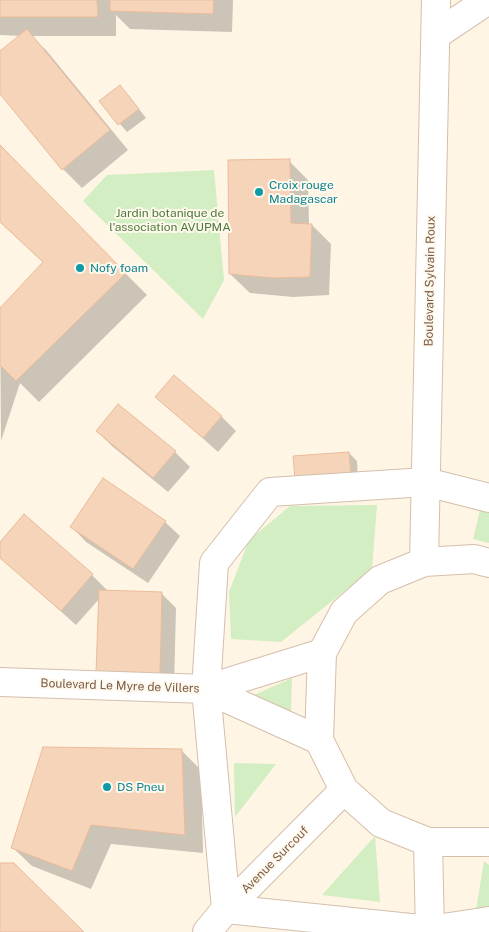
<!DOCTYPE html>
<html>
<head>
<meta charset="utf-8">
<style>
	body { margin:0 }
	canvas { display:block; background:#fef5e5 }
</style>
</head>
<body>
<canvas width="489" height="932"></canvas>
<script>
const g = document.querySelector('canvas').getContext('2d');
g.lineJoin = 'round';
function fillPath(path, color) { g.fillStyle = color; g.fill(path, 'evenodd'); }
const shape = rows => new Path2D(rows.map(r => 'M' + r).join(''));
function stroke(path, color, width, dash) { g.strokeStyle = color; g.lineWidth = width; g.lineCap = dash ? 'butt' : 'round'; g.setLineDash(dash || []); g.stroke(path); }
function write(font, color, halo, rows, align = 'center') {
  g.font = font + ' "Public Sans",sans-serif'; g.lineWidth = 4; g.setLineDash([]); g.textBaseline = 'middle'; g.strokeStyle = halo; g.fillStyle = color; for (const [text, x, y, turn = 0] of rows) {
    g.save(); g.translate(x, y); g.rotate((+turn || 0) * Math.PI / 180); g.textAlign = isNaN(turn) ? turn : align; if (halo) g.strokeText(text, 0, 0); g.fillText(text, 0, 0); g.restore();
  }
}
fillPath(shape([
	[214,170,224,280,203,319,83,201,107,175],
	[377,505,372,569,281,642,231,639,229,592,249,540,290,506],
	[480,510,489,513,489,543,473,539],
	[292,678,291,712,245,699],
	[234,763,276,764,235,817],
	[375,836,380,902,322,895],
	[484,861,489,865,489,907,476,910]
]), '#d2eec2');
fillPath(shape([
	[0,0,233,0,232,32,130,29,116,15,116,36,31,36,46,50,128,150,82,188,63,169,0,92,0,52,21,36,0,35],
	[128,95,146,118,127,132,101,102],
	[0,147,147,295,39,402,20,383,1,441,0,310,44,263,0,222],
	[289,161,308,180,309,225,312,225,331,244,329,295,293,297,250,293,230,274],
	[157,397,221,416,236,431,218,452],
	[97,431,175,452,190,467,168,492,112,446],
	[349,453,357,461,358,483,304,487],
	[165,522,180,536,148,583,86,542,72,527],
	[0,544,92,575,107,590,105,591,161,593,176,608,174,689,112,686,100,598,76,625,0,557],
	[181,750,201,770,203,853,111,844,91,889,32,866,12,847]
]), '#0003');
const building = shape([
	[0,0,97,0,98,17,0,17,0,0],
	[110,0,214,0,213,14,110,11,110,0],
	[27,29,110,130,62,170,0,94,0,51,27,29],
	[120,85,139,109,118,125,99,101,120,85],
	[0,145,126,273,16,381,0,365,0,308,43,262,0,222,0,145],
	[290,159,291,223,312,224,310,277,273,278,229,274,228,160,290,159],
	[174,375,222,416,203,438,155,397,174,375],
	[118,404,176,451,153,478,96,431,118,404],
	[349,452,351,476,295,479,293,456,349,452],
	[103,478,166,521,133,569,70,527,103,478],
	[24,514,93,574,61,611,0,558,0,542,24,514],
	[99,590,162,592,160,675,96,672,99,590],
	[43,747,182,749,185,835,91,825,72,871,11,848,43,747],
	[0,863,14,863,84,932,0,932,0,863]
]);
fillPath(building, '#f6d4ba');
stroke(building, '#eabb99', 1);
const minor = shape([
	[436,35,488,0],
	[489,498,426,482,270,492,214,563,206,689,226,909,430,930,489,921],
	[0,682,206,689,319,740],
	[206,689,322,653],
	[207,932,226,909,344,790]
]);
const secondary = shape([
	[424,562,436,0],
	[489,563,474,559,424,562,380,580,344,612,322,653,319,740,344,790,381,823,428,842,489,842],
	[428,842,430,932]
]);
stroke(minor, '#d4bfac', 30);
stroke(secondary, '#d7bfa9', 30);
stroke(minor, '#fff', 28);
stroke(secondary, '#fff', 28);
for (const [x, y, r, color] of [
	[259,192,5,"#0f9aa8"],
	[80,268,5,"#0f9aa8"],
	[107,787,5,"#0f9aa8"]
]) { const dot = new Path2D(); dot.arc(x, y, r, 0, 2 * Math.PI); g.fillStyle = color; g.fill(dot); stroke(dot, '#fff9ed', 2); }
write('12px', '#0d838f', '#fff9ed', [
	["Croix rouge",269,185],
	["Madagascar",269,199],
	["Nofy foam",90,268],
	["DS Pneu",117,787]
], 'left');
write('12px', '#4c7a3c', '#fff9ed', [
	["Jardin botanique de",170,213],
	["l'association AVUPMA",170,227]
]);
write('12px', '#7a5b47', '#fff9ed', [
	["Boulevard Sylvain Roux",430,281,-89],
	["Boulevard Le Myre de Villers",120,686,2],
	["Avenue Surcouf",275,860,-45]
]);
</script>
</body>
</html>
